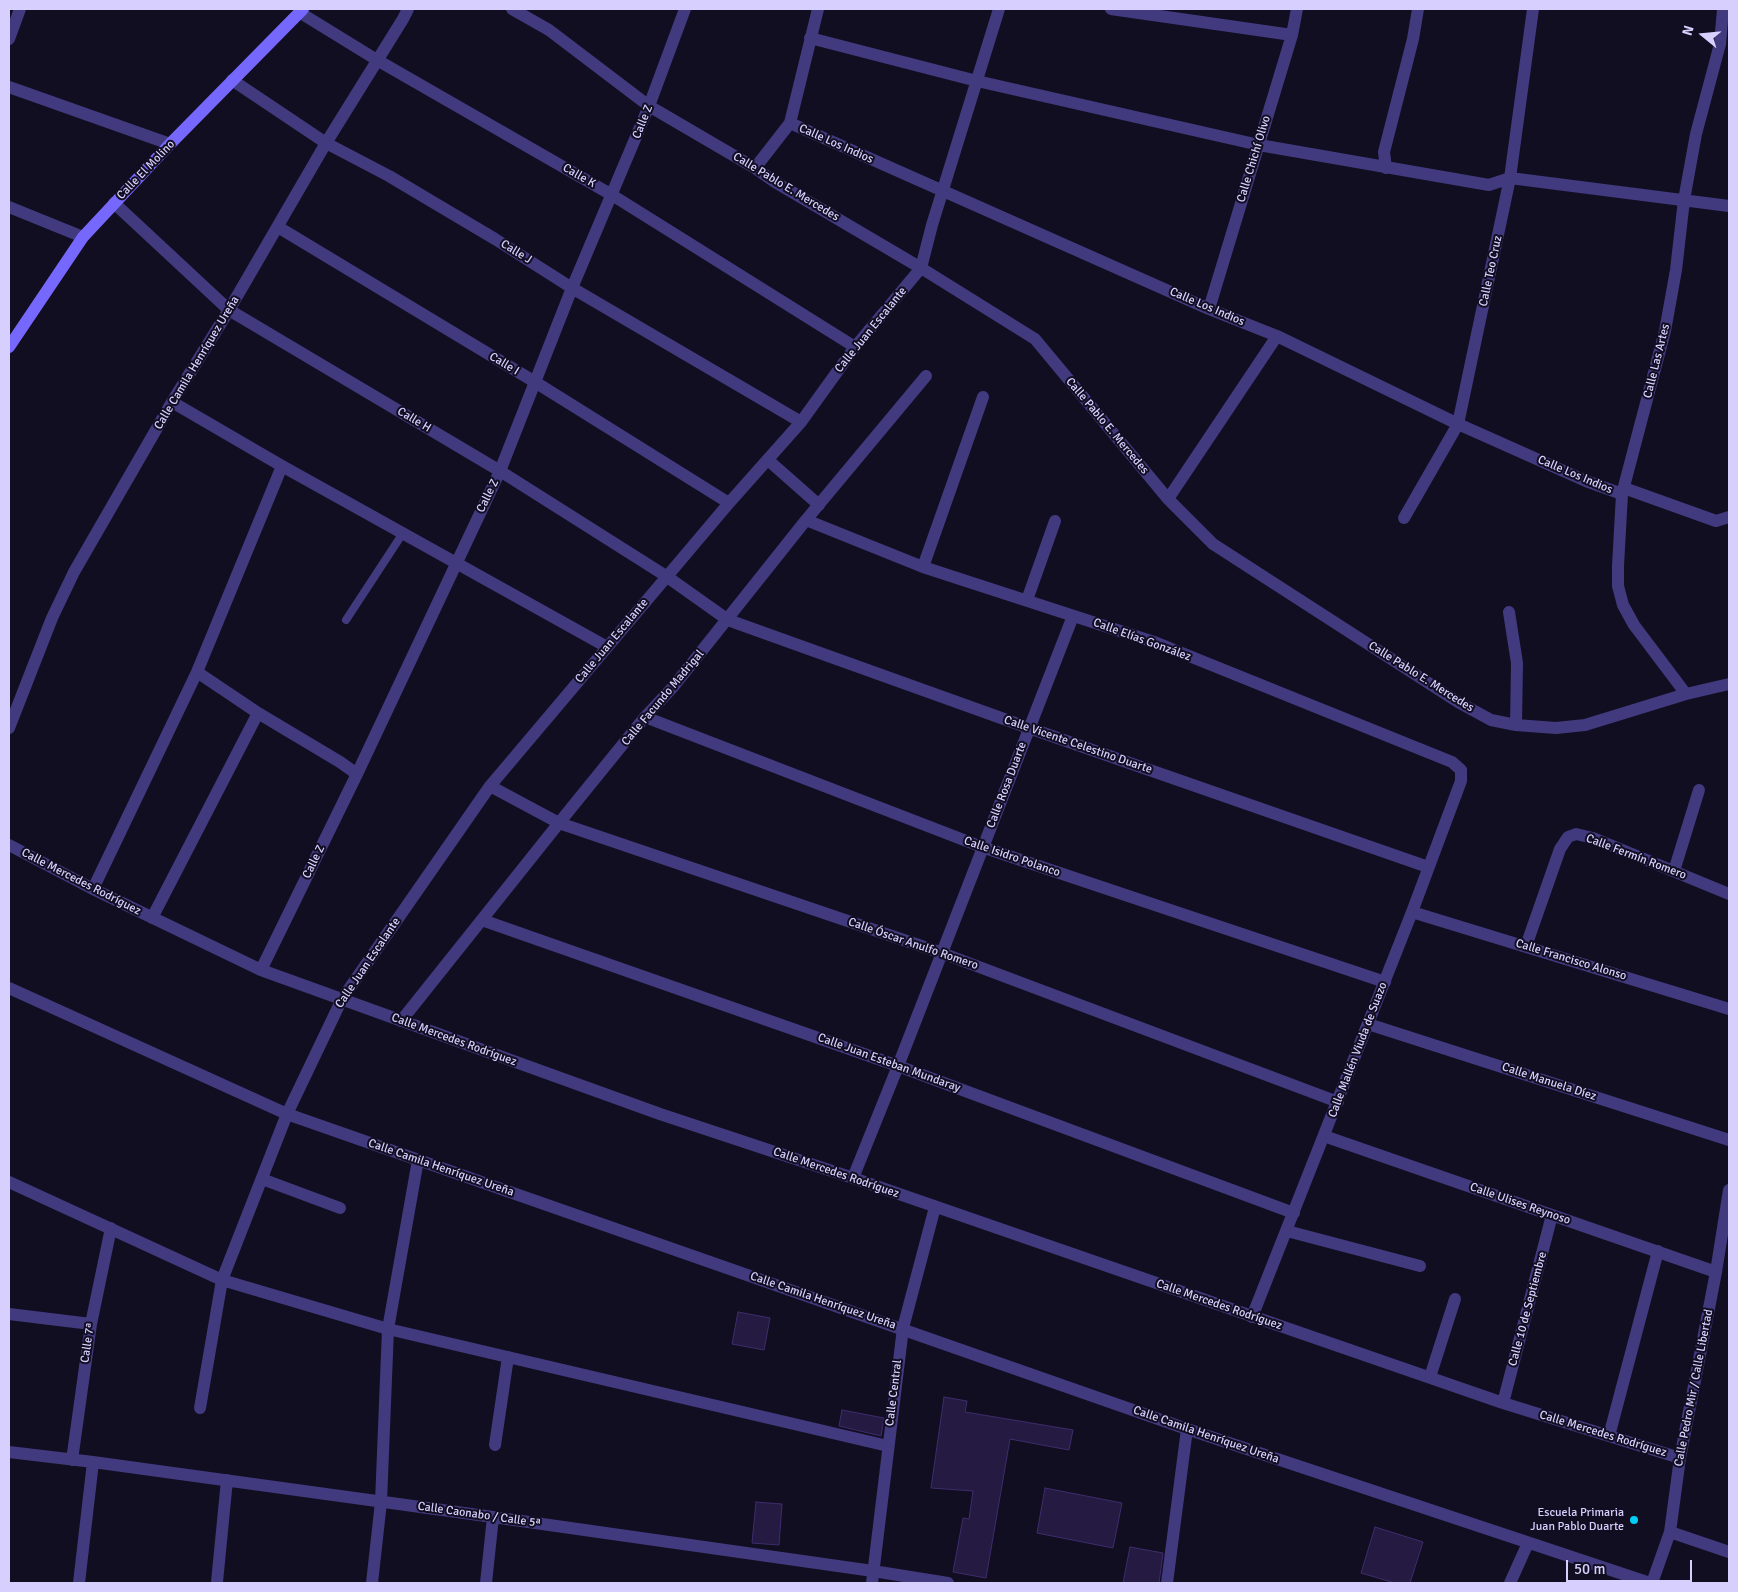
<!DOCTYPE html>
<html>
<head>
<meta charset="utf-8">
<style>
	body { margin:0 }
	#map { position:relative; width:1738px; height:1592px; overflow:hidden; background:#120e21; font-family:Signika,sans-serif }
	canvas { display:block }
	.frame { position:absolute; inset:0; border:10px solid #d7cffe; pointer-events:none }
	.north { position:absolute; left:1678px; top:10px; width:50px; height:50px; -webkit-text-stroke:4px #120e21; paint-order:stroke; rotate:287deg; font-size:14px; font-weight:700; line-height:20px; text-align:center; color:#d7cffe }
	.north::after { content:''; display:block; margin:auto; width:18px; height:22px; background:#d7cffe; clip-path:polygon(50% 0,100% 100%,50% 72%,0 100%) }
	.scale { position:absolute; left:1566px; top:1560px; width:126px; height:22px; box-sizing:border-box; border:2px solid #d7cffe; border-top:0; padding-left:6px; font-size:15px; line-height:18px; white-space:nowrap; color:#d7cffe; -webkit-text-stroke:4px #120e21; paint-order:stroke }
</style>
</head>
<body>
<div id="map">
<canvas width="1738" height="1592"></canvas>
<div class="frame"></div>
<div class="north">N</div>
<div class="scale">50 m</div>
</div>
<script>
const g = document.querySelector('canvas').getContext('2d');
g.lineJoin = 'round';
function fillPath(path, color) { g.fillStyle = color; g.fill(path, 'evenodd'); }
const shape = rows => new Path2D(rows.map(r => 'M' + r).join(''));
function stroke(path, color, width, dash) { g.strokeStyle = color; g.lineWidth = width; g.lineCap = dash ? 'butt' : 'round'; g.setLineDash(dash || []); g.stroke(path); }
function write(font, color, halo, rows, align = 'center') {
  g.font = font + ' Signika,sans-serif'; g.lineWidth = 4; g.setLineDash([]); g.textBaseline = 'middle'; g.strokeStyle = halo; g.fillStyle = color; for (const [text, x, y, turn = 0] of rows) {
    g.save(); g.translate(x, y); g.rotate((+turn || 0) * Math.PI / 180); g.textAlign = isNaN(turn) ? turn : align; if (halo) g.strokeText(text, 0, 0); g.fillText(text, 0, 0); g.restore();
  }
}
const building = shape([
	[738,1312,770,1318,764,1350,732,1344,738,1312],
	[944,1397,967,1401,965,1412,1073,1430,1069,1450,1010,1439,986,1578,953,1572,963,1518,969,1519,973,1491,931,1488,944,1397],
	[842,1410,884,1418,881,1436,839,1426,842,1410],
	[1045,1488,1122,1503,1113,1548,1037,1533,1045,1488],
	[756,1502,782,1504,779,1545,752,1543,756,1502],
	[1375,1527,1423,1542,1410,1583,1395,1583,1361,1573,1375,1527],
	[1130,1547,1163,1553,1159,1583,1123,1583,1130,1547]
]);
fillPath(building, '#251a42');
stroke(building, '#3e2d6d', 1);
stroke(shape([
	[346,620,403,533]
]), '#413a7f', 8);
stroke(shape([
	[512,9,549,30,649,106,755,168,775,182,921,268,1035,339,1168,499,1213,544,1458,702,1491,720,1516,725,1556,728,1585,725,1686,694,1729,684],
	[1111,9,1292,35],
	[299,12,377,60,612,195,855,347],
	[810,38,977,81,1259,145,1489,185,1510,178,1729,206],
	[9,39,20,9],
	[232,80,326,143,389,176,495,239,572,288,801,422],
	[9,87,170,144],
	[790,123,1209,309,1277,336,1458,424,1586,481,1622,494],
	[755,168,790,123,818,9],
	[1386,168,1384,152,1413,39,1418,9],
	[114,203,229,310,500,471,666,576,728,620,1029,728,1428,867],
	[9,207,83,237],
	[278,227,535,382,729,503],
	[1209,309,1292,35,1297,9],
	[172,402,282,466,607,647],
	[768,460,819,505],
	[1624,488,1716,521,1729,517],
	[1168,499,1277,336],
	[1404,518,1458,424,1510,178,1533,9],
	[806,520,923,567,1157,643,1452,762,1461,770,1461,781,1412,912,1252,1317],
	[923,567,983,397],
	[1027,600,1055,521],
	[1509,612,1517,663,1516,725],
	[197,672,258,713,340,762,357,774],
	[1686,694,1634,625,1623,605,1618,586,1618,566,1622,494,1665,331,1676,270,1684,200,1696,134,1720,44,1723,9],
	[645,717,982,847,1385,982],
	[9,728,52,618,74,572,172,402,229,310,326,143,403,19,408,9],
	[490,786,559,823,942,953,1338,1102],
	[9,845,93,889,261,970,660,1114,853,1178,1503,1403,1680,1458],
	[1674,871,1699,790],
	[93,889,197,672,282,466],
	[1412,912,1729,1009],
	[152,918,258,713],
	[482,920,898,1066,1294,1213],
	[1526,946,1560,849,1568,837,1576,834,1593,838,1729,894],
	[261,970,357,774,500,471,572,288,649,106,685,9],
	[9,988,287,1114,1187,1429,1650,1583],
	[401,1021,559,823,645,717,673,687,806,520,926,376],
	[1368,1024,1729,1140],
	[1324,1136,1716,1272],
	[853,1178,898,1066,1073,616],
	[262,1179,340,1208],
	[9,1182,222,1280,388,1329,888,1446],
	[1287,1231,1420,1266],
	[9,1314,91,1324],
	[1430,1377,1455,1299],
	[1503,1403,1552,1215],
	[200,1408,222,1280,287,1114,342,999,490,786,729,503,801,422,855,347,921,268,932,225,999,9],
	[1609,1436,1658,1251],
	[495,1445,508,1357],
	[9,1452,93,1462,493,1517,873,1571,948,1583],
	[72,1460,91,1324,111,1228],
	[1670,1532,1729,1552],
	[217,1582,227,1480],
	[79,1583,93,1462],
	[372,1583,381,1502,388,1329,418,1160],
	[486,1583,493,1517],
	[872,1583,903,1328,935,1207],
	[1167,1583,1187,1429],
	[1510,1583,1528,1543],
	[1652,1583,1670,1532,1680,1458,1716,1272,1729,1190]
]), '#413a7f', 12);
stroke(shape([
	[9,347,83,237,170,144,303,9]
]), '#7668fc', 12);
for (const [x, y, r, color] of [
	[1634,1520,5,"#05ccf4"]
]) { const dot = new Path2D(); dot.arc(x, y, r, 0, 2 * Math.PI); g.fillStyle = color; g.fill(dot); stroke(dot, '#120e21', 2); }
write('12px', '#d7cffe', '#120e21', [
	["Calle Z",643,122,-68],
	["Calle Los Indios",836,144,24],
	["Calle Chichí Olivo",1254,159,-73],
	["Calle El Molino",146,170,-46],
	["Calle K",579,176,30],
	["Calle Pablo E. Mercedes",786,187,31],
	["Calle J",516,252,32],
	["Calle Teo Cruz",1491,271,-78],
	["Calle Los Indios",1207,307,23],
	["Calle Juan Escalante",871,330,-51],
	["Calle Las Artes",1657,361,-76],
	["Calle Camila Henríquez Ureña",197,363,-59],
	["Calle I",504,364,31],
	["Calle H",414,420,31],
	["Calle Pablo E. Mercedes",1107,426,50],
	["Calle Los Indios",1575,475,23],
	["Calle Z",488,496,-64],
	["Calle Elías González",1142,640,20],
	["Calle Juan Escalante",612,641,-50],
	["Calle Pablo E. Mercedes",1421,677,32],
	["Calle Facundo Madrigal",663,698,-50],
	["Calle Vicente Celestino Duarte",1078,745,19],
	["Calle Rosa Duarte",1007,785,-69],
	["Calle Isidro Polanco",1012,857,19],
	["Calle Fermín Romero",1636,857,21],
	["Calle Z",314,862,-64],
	["Calle Mercedes Rodríguez",81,882,27],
	["Calle Óscar Anulfo Romero",913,944,19],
	["Calle Francisco Alonso",1571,960,17],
	["Calle Juan Escalante",368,963,-56],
	["Calle Mercedes Rodríguez",454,1040,20],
	["Calle Mallén Viuda de Suazo",1358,1050,-69],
	["Calle Juan Esteban Mundaray",889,1063,20],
	["Calle Manuela Díez",1549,1082,18],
	["Calle Camila Henríquez Ureña",441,1168,19],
	["Calle Mercedes Rodríguez",836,1173,19],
	["Calle Ulises Reynoso",1520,1204,19],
	["Calle Camila Henríquez Ureña",823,1301,19],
	["Calle Mercedes Rodríguez",1219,1305,19],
	["Calle 10 de Septiembre",1528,1309,-75],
	["Calle 7ª",88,1343,-82],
	["Calle Pedro Mir / Calle Libertad",1694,1388,-79],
	["Calle Central",894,1393,-83],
	["Calle Mercedes Rodríguez",1603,1434,17],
	["Calle Camila Henríquez Ureña",1206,1435,19],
	["Calle Caonabo / Calle 5ª",479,1515,8]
]);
write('12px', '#d7cffe', '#120e21', [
	["Escuela Primaria",1624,1513],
	["Juan Pablo Duarte",1624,1527]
], 'right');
</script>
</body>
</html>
